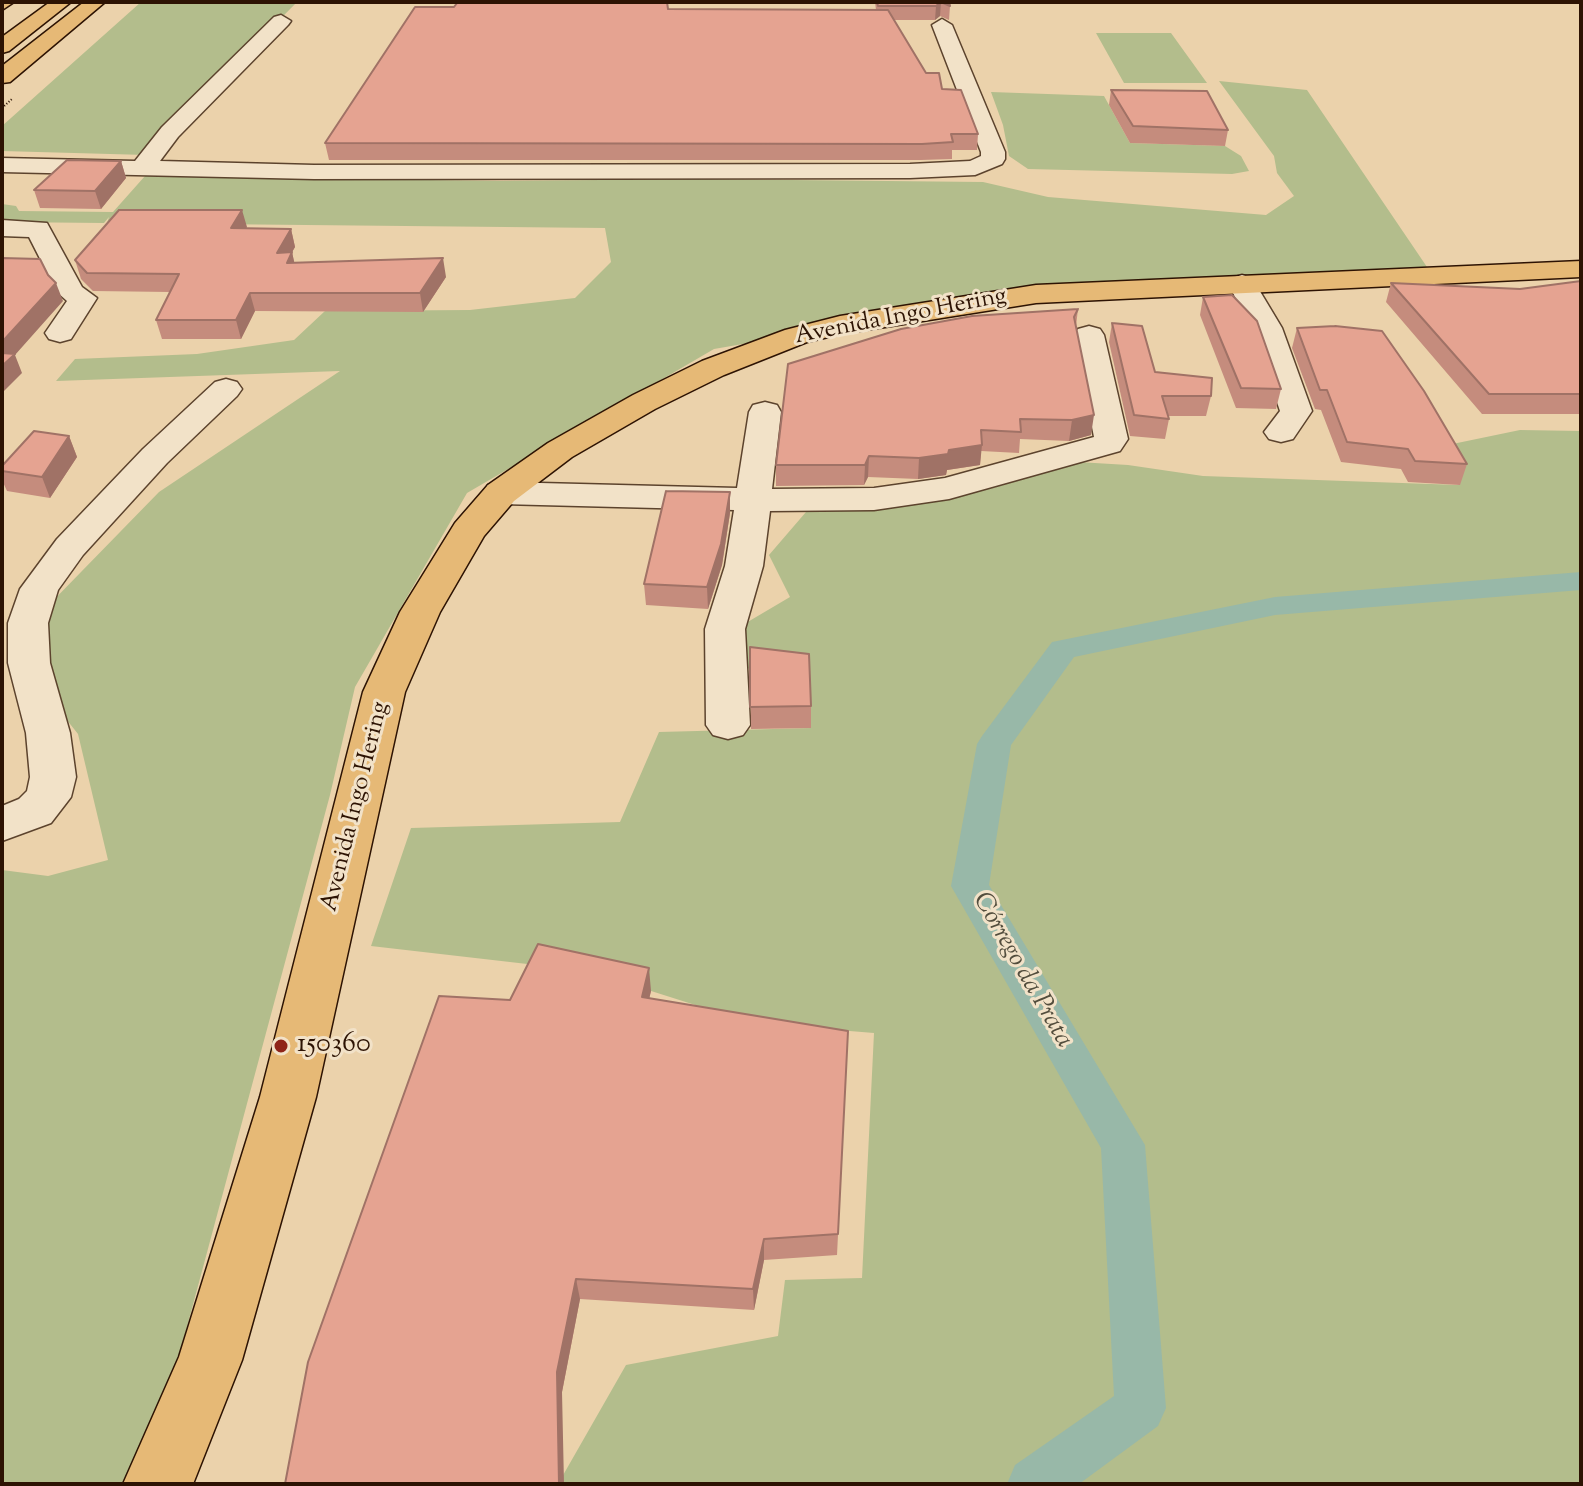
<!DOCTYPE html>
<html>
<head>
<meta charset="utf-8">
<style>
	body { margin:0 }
	#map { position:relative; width:1583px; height:1486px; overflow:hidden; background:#ebd2ab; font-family:"Sorts Mill Goudy",serif }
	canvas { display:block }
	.frame { position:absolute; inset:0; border:4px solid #2d1303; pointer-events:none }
</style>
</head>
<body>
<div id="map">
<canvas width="1583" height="1486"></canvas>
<div class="frame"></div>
</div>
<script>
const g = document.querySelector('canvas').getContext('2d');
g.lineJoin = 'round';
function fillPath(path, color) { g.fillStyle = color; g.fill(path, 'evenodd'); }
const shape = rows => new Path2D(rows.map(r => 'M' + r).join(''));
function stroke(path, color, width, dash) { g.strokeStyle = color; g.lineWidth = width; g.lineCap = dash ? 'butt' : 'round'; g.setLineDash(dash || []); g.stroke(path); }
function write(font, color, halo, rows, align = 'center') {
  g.font = font + ' "Sorts Mill Goudy",serif'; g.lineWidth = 6; g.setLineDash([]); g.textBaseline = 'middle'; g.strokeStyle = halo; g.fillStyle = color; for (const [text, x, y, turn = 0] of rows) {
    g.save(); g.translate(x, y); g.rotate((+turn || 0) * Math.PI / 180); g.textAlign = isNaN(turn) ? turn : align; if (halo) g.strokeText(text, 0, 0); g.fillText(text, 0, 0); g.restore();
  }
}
fillPath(shape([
	[141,2,350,2,297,2,146,155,2,151,2,126],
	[1096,33,1171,33,1207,83,1124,83],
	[1219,81,1307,90,1427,267,1088,284,714,349,467,493,355,687,330,795,163,1416,122,1484,2,1484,2,870,48,876,108,860,78,734,39,685,42,612,159,492,340,371,56,381,75,359,197,354,294,340,325,311,470,310,575,298,611,262,605,228,107,223,109,217,104,223,2,222,2,204,16,206,19,211,113,212,145,176,501,181,696,179,983,182,1048,197,1266,215,1294,196,1277,173,1274,156],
	[991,92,1104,96,1130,143,1225,146,1241,156,1249,171,1232,174,1028,169,1009,156,1003,125],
	[1520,430,1581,431,1581,1484,558,1484,626,1365,778,1336,785,1280,862,1278,874,1033,752,1023,588,971,371,946,411,828,620,822,659,732,811,728,809,676,736,667,729,633,790,597,769,555,806,512,882,506,993,488,1078,462,1128,465,1203,476,1459,485,1438,447]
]), '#b3bd8c');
fillPath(shape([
	[1581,572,1581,590,1275,615,1074,657,1011,745,989,885,1145,1145,1166,1408,1158,1426,1079,1484,1007,1484,1015,1465,1114,1396,1101,1148,951,886,977,744,982,736,1052,642,1275,597,1581,572]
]), '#98b8a8');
const minor = shape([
	[281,15,291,21,288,25,178,137,160,161,314,165,910,164,970,161,981,156,981,152,932,25,942,19,952,25,1005,152,1005,159,1002,164,975,175,910,178,314,179,2,172,2,158,135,161,162,127,274,17,281,15],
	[2,220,47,223,82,287,97,298,71,339,60,342,49,339,45,333,67,301,57,292,29,237,2,236,2,220],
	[1242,275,1252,278,1282,328,1312,411,1293,439,1281,442,1269,439,1264,432,1280,411,1252,328,1228,284,1232,278,1242,275],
	[1089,326,1100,329,1104,335,1128,439,1120,451,949,499,874,510,770,511,763,566,745,629,750,725,743,735,728,739,713,735,706,725,705,629,725,566,734,510,501,504,488,501,483,493,488,485,501,482,737,488,749,412,753,405,765,402,777,405,781,412,772,489,874,488,945,478,1094,437,1074,335,1078,329,1089,326],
	[226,379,237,382,242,389,237,396,167,463,83,555,58,590,48,623,50,663,70,733,76,777,71,797,51,823,2,841,2,806,19,799,27,791,30,777,26,733,8,663,8,623,20,589,57,539,143,449,215,382,226,379]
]);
const major = shape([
	[2,2,14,2,2,10,2,2],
	[84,2,105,2,10,82,2,83,2,66,84,2],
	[1581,261,1581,277,1036,303,841,334,807,342,724,375,655,409,572,457,514,501,484,536,440,612,405,692,316,1097,242,1360,193,1484,123,1484,179,1357,260,1097,363,692,400,612,455,523,488,485,548,443,633,395,702,361,785,330,840,316,1036,285,1581,261]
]);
const highway = shape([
	[50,2,71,2,9,51,2,53,2,37,50,2]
]);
stroke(minor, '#5c432d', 3);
stroke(major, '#2d1303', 3);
stroke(highway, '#2d1303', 3);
stroke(shape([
	[2,108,13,98]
]), '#2d1303', 2, [1, 2]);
fillPath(minor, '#f2e2c8');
fillPath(major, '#e6b976');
fillPath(highway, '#e6b976');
fillPath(shape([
	[875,2,949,2,950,6,949,20,940,16,935,20,894,20,926,73,942,89,978,134,977,150,952,150,952,159,921,160,329,160,325,143,668,9,876,10],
	[1111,90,1228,130,1225,146,1130,143,1109,105],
	[121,161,126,178,101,209,40,208,34,190],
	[247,227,246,228,291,229,295,247,292,252,294,262,446,277,423,312,255,311,241,339,162,339,156,320,170,292,93,291,81,279,75,260],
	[1581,281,1581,414,1482,414,1386,302,1391,283,1520,289],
	[1203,297,1281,389,1276,409,1236,408,1200,315],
	[1078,309,1076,326,1091,435,1069,441,1020,439,1019,453,981,451,980,465,947,470,946,475,918,479,868,477,864,485,776,486,776,465],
	[1112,323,1155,372,1211,396,1206,416,1168,416,1169,419,1165,439,1130,436,1109,342],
	[1297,328,1467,464,1460,485,1408,482,1401,469,1341,462,1321,410,1315,409,1292,348],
	[69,436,77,457,50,498,7,491,2,480,2,466],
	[730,513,722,565,708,609,646,605,644,584],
	[750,647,811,706,811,728,751,729],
	[651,991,649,999,848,1031,837,1255,764,1260,754,1310,580,1299,562,1392,510,1000]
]), '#c58c7d');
fillPath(shape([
	[941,2,940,16,935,20,936,6],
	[121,161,126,178,101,209,95,191],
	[242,210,247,227,235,246,231,228],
	[291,229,295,247,281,271,277,253],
	[292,252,296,270,287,263],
	[443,258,446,277,423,312,420,293],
	[56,283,63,301,15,355,22,373,2,393,2,342],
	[250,293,255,311,241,339,236,320],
	[1094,415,1091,435,1069,441,1072,420],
	[69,436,77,457,50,498,42,477],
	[982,445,980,465,947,470,946,475,918,479,919,458,949,450],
	[869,456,868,477,864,485,865,465],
	[730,492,730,513,722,565,708,609,707,587],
	[649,968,651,991,644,1020,642,997],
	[764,1239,764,1260,754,1310,753,1289],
	[576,1279,580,1299,562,1392,564,1484,559,1484,557,1372]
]), '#a07266');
const building = shape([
	[667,2,668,9,888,10,926,73,939,73,942,89,961,90,978,134,951,134,953,142,922,144,325,143,415,7,454,7,457,3,667,2],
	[877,2,949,2,950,6,941,2,936,6,878,6,877,2],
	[1111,90,1207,91,1228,130,1133,126,1111,90],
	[67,160,121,161,95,191,34,190,67,160],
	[119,210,242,210,231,228,291,229,277,253,292,252,287,263,443,258,420,293,250,293,236,320,156,320,179,274,87,273,75,260,119,210],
	[2,258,40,259,48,275,56,283,2,342,2,258],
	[1581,281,1581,394,1489,394,1391,283,1520,289,1581,281],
	[1232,295,1257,321,1281,389,1241,388,1203,297,1232,295],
	[1078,309,1074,317,1094,415,1072,420,1020,419,1021,432,981,430,982,445,949,450,948,454,919,458,869,456,865,465,776,465,788,364,901,329,972,316,1078,309],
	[1112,323,1142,326,1155,372,1212,378,1211,396,1162,396,1169,419,1134,415,1112,323],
	[1335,326,1382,331,1424,391,1467,464,1415,461,1408,449,1347,442,1327,390,1320,390,1297,328,1335,326],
	[2,353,15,354,2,366,2,353],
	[34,431,69,436,42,477,2,471,2,466,34,431],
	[666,491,730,492,721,544,707,587,644,584,666,491],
	[750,647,809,654,811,706,750,707,750,647],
	[538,944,649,968,642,997,848,1031,838,1234,764,1239,753,1289,576,1279,557,1372,559,1484,285,1484,308,1362,439,996,510,1000,538,944]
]);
fillPath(building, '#e5a391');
stroke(building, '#a07266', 2);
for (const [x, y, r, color] of [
	[281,1046,8,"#8f2418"]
]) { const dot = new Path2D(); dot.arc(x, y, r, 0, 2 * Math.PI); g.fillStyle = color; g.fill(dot); stroke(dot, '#f2e2c8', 3); }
write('24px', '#2d1303', '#f2e2c8', [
	["Avenida Ingo Hering",901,318,-11],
	["Avenida Ingo Hering",357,807,-76]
]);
write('italic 26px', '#524d3d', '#f2e2c8', [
	["Córrego da Prata",1021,971,60]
]);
write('28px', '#2d1303', '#f2e2c8', [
	["150360",297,1046]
], 'left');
</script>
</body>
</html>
